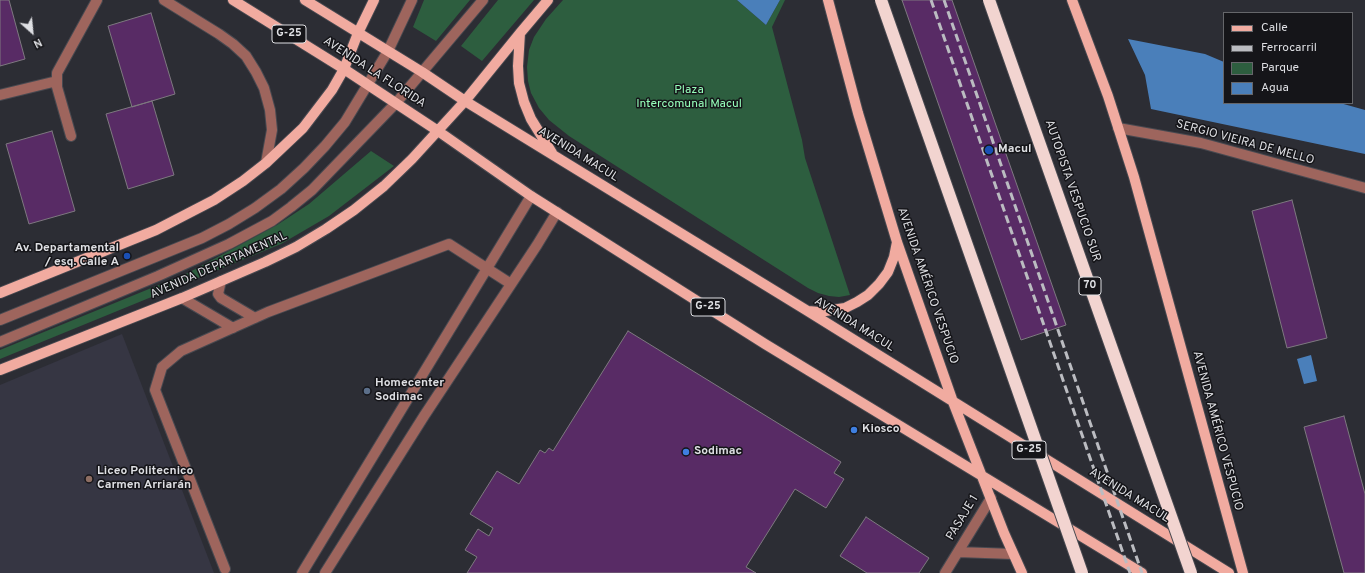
<!DOCTYPE html>
<html>
<head>
<meta charset="utf-8">
<style>
	body { margin:0 }
	#map { position:relative; width:1365px; height:573px; overflow:hidden; background:#2c2d34; font-family:Overpass,sans-serif }
	canvas { display:block }
	.legend { position:absolute; left:1223px; top:12px; width:130px; height:92px; box-sizing:border-box; background:#151519; border:1px solid #65666a; margin:0; padding:5px 7px; list-style:none; font-size:12px; color:#dedfe3 }
	.legend li { display:flex; align-items:center; gap:8px; height:20px }
	.legend b { width:20px; border:1px solid #65666a }
	.north { position:absolute; left:12px; top:12px; width:40px; height:40px; -webkit-text-stroke:3px #151519; paint-order:stroke; rotate:153deg; font-size:11px; font-weight:700; line-height:16px; text-align:center; color:#dedfe3 }
	.north::after { content:''; display:block; margin:auto; width:14px; height:18px; background:#dedfe3; clip-path:polygon(50% 0,100% 100%,50% 72%,0 100%) }
</style>
</head>
<body>
<div id="map">
<canvas width="1365" height="573"></canvas>
<ul class="legend">
<li><b style="height:5px;background:#f1aba0"></b>Calle</li>
<li><b style="height:5px;background:#bbbcc1"></b>Ferrocarril</li>
<li><b style="height:11px;background:#2d5e3f"></b>Parque</li>
<li><b style="height:11px;background:#4a7fba"></b>Agua</li>
</ul>
<div class="north">N</div>
</div>
<script>
const g = document.querySelector('canvas').getContext('2d');
g.lineJoin = 'round';
function fillPath(path, color) { g.fillStyle = color; g.fill(path, 'evenodd'); }
const shape = rows => new Path2D(rows.map(r => 'M' + r).join(''));
function stroke(path, color, width, dash) { g.strokeStyle = color; g.lineWidth = width; g.lineCap = dash ? 'butt' : 'round'; g.setLineDash(dash || []); g.stroke(path); }
function write(font, color, halo, rows, align = 'center') {
  g.font = font + ' Overpass,sans-serif'; g.lineWidth = 3; g.setLineDash([]); g.textBaseline = 'middle'; g.strokeStyle = halo; g.fillStyle = color; for (const [text, x, y, turn = 0] of rows) {
    g.save(); g.translate(x, y); g.rotate((+turn || 0) * Math.PI / 180); g.textAlign = isNaN(turn) ? turn : align; if (halo) g.strokeText(text, 0, 0); g.fillText(text, 0, 0); g.restore();
  }
}
fillPath(shape([
	[122,334,214,573,0,573,0,385]
]), '#363643');
fillPath(shape([
	[424,0,470,0,436,41,413,27],
	[498,0,534,0,482,61,461,46],
	[563,0,737,0,766,25,780,0,785,0,772,27,802,140,805,158,850,295,839,297,829,296,818,293,808,288,569,136,549,120,539,108,531,93,528,81,527,67,529,50,534,37,546,19],
	[371,151,394,166,329,216,281,244,0,359,0,350,188,273,277,225,309,204]
]), '#2d5e3f');
fillPath(shape([
	[737,0,780,0,766,25],
	[1128,39,1205,54,1224,62,1224,103,1340,103,1365,110,1365,154,1151,109,1145,75],
	[1311,355,1317,381,1304,384,1297,359]
]), '#4a7fba');
const building = shape([
	[0,0,9,0,25,59,0,66,0,0],
	[902,0,952,0,1066,325,1021,340,902,0],
	[151,13,175,94,132,107,108,26,151,13],
	[152,101,174,175,128,189,106,114,152,101],
	[52,131,75,211,29,224,6,144,52,131],
	[1292,200,1327,338,1287,348,1252,211,1292,200],
	[628,331,841,462,834,473,844,479,826,508,795,489,746,567,756,573,467,573,477,557,465,550,478,529,489,536,493,528,470,514,497,471,519,484,540,450,545,453,549,448,553,451,628,331],
	[1344,416,1365,494,1365,573,1344,573,1304,427,1344,416],
	[866,517,929,558,919,573,867,573,840,556,866,517]
]);
fillPath(building, '#582b65');
stroke(building, '#7e7980', 1);
const minor = shape([
	[164,0,219,34,233,44,246,56,256,72,264,88,270,110,272,130,266,163],
	[0,95,57,81],
	[1118,128,1201,143,1365,188],
	[71,136,57,87,57,73,97,0],
	[221,281,218,294,221,298,255,318],
	[182,298,233,328],
	[0,320,202,238,229,224,255,208,281,189,304,168,325,146,345,122,388,51,412,0],
	[0,342,158,276,229,244,272,221,291,207,312,190,396,103,483,0],
	[958,552,1013,554],
	[225,569,155,390,162,367,181,351,268,312,449,244,511,284],
	[302,573,531,196],
	[325,573,424,416,537,245,557,212],
	[945,573,991,498]
]);
const major = shape([
	[233,0,344,69,438,131,531,196,765,344,1142,573],
	[305,0,422,72,465,101,806,310,1229,573],
	[828,0,858,113,897,242,953,402,1004,533,1022,573],
	[1072,0,1108,96,1134,177,1243,573],
	[520,33,518,66,519,83,524,102,531,119,552,153],
	[0,293,156,230,214,200,243,181,266,163,303,128,332,90,344,69,358,33,374,0],
	[808,311,819,312,845,308,857,302,868,295,879,284,888,272,894,257,897,242],
	[0,370,182,298,265,262,296,247,326,229,354,210,384,186,412,159,465,101,521,32,548,0]
]);
stroke(minor, '#484950', 12);
stroke(major, '#484950', 12);
stroke(minor, '#9e655d', 10);
stroke(major, '#f1aba0', 10);
stroke(shape([
	[931,0,1130,573],
	[944,0,1142,573]
]), '#bbbcc1', 3, [8, 4]);
const highwayBridge = shape([
	[881,0,1082,573],
	[989,0,1191,573]
]);
stroke(highwayBridge, '#484950', 14, []);
stroke(highwayBridge, '#f2d4d0', 12);
for (const [x, y, r, color] of [
	[989,150,5,"#1a4fb4"],
	[127,256,4,"#1a4fb4"],
	[367,391,4,"#5c6f8a"],
	[854,430,4,"#3f7fe0"],
	[686,452,4,"#3f7fe0"],
	[89,479,4,"#8d6e63"]
]) { const dot = new Path2D(); dot.arc(x, y, r, 0, 2 * Math.PI); g.fillStyle = color; g.fill(dot); stroke(dot, '#151519', 1.5); }
for (const [x, y, w] of [
	[289,34,34],
	[1090,286,22],
	[708,307,34],
	[1029,450,34]
]) { const box = new Path2D(); box.roundRect(x - w / 2, y - 9, w, 18, 3); g.fillStyle = '#151519'; g.fill(box); stroke(box, '#dedfe3', 1); }
write('bold 11px', '#dedfe3', null, [
	["G-25",289,34],
	["70",1090,286],
	["G-25",708,307],
	["G-25",1029,450]
]);
write('12px', '#dedfe3', '#151519', [
	["AVENIDA LA FLORIDA",374,73,33],
	["SERGIO VIEIRA DE MELLO",1245,143,15],
	["AVENIDA MACUL",578,155,32],
	["AUTOPISTA VESPUCIO SUR",1072,191,71],
	["AVENIDA DEPARTAMENTAL",219,266,-24],
	["AVENIDA AMÉRICO VESPUCIO",927,286,71],
	["AVENIDA MACUL",854,325,32],
	["AVENIDA AMÉRICO VESPUCIO",1217,431,75],
	["AVENIDA MACUL",1129,496,32],
	["PASAJE 1",963,518,-59]
]);
write('12px', '#96ffba', '#151519', [
	["Plaza",689,91],
	["Intercomunal Macul",689,105]
]);
write('bold 12px', '#dedfe3', '#151519', [
	["Macul",998,150],
	["Av. Departamental",119,249,"right"],
	["/ esq. Calle A",119,263,"right"],
	["Homecenter",375,384],
	["Sodimac",375,398],
	["Kiosco",862,430],
	["Sodimac",694,452],
	["Liceo Politecnico",97,472],
	["Carmen Arriarán",97,486]
], 'left');
</script>
</body>
</html>
